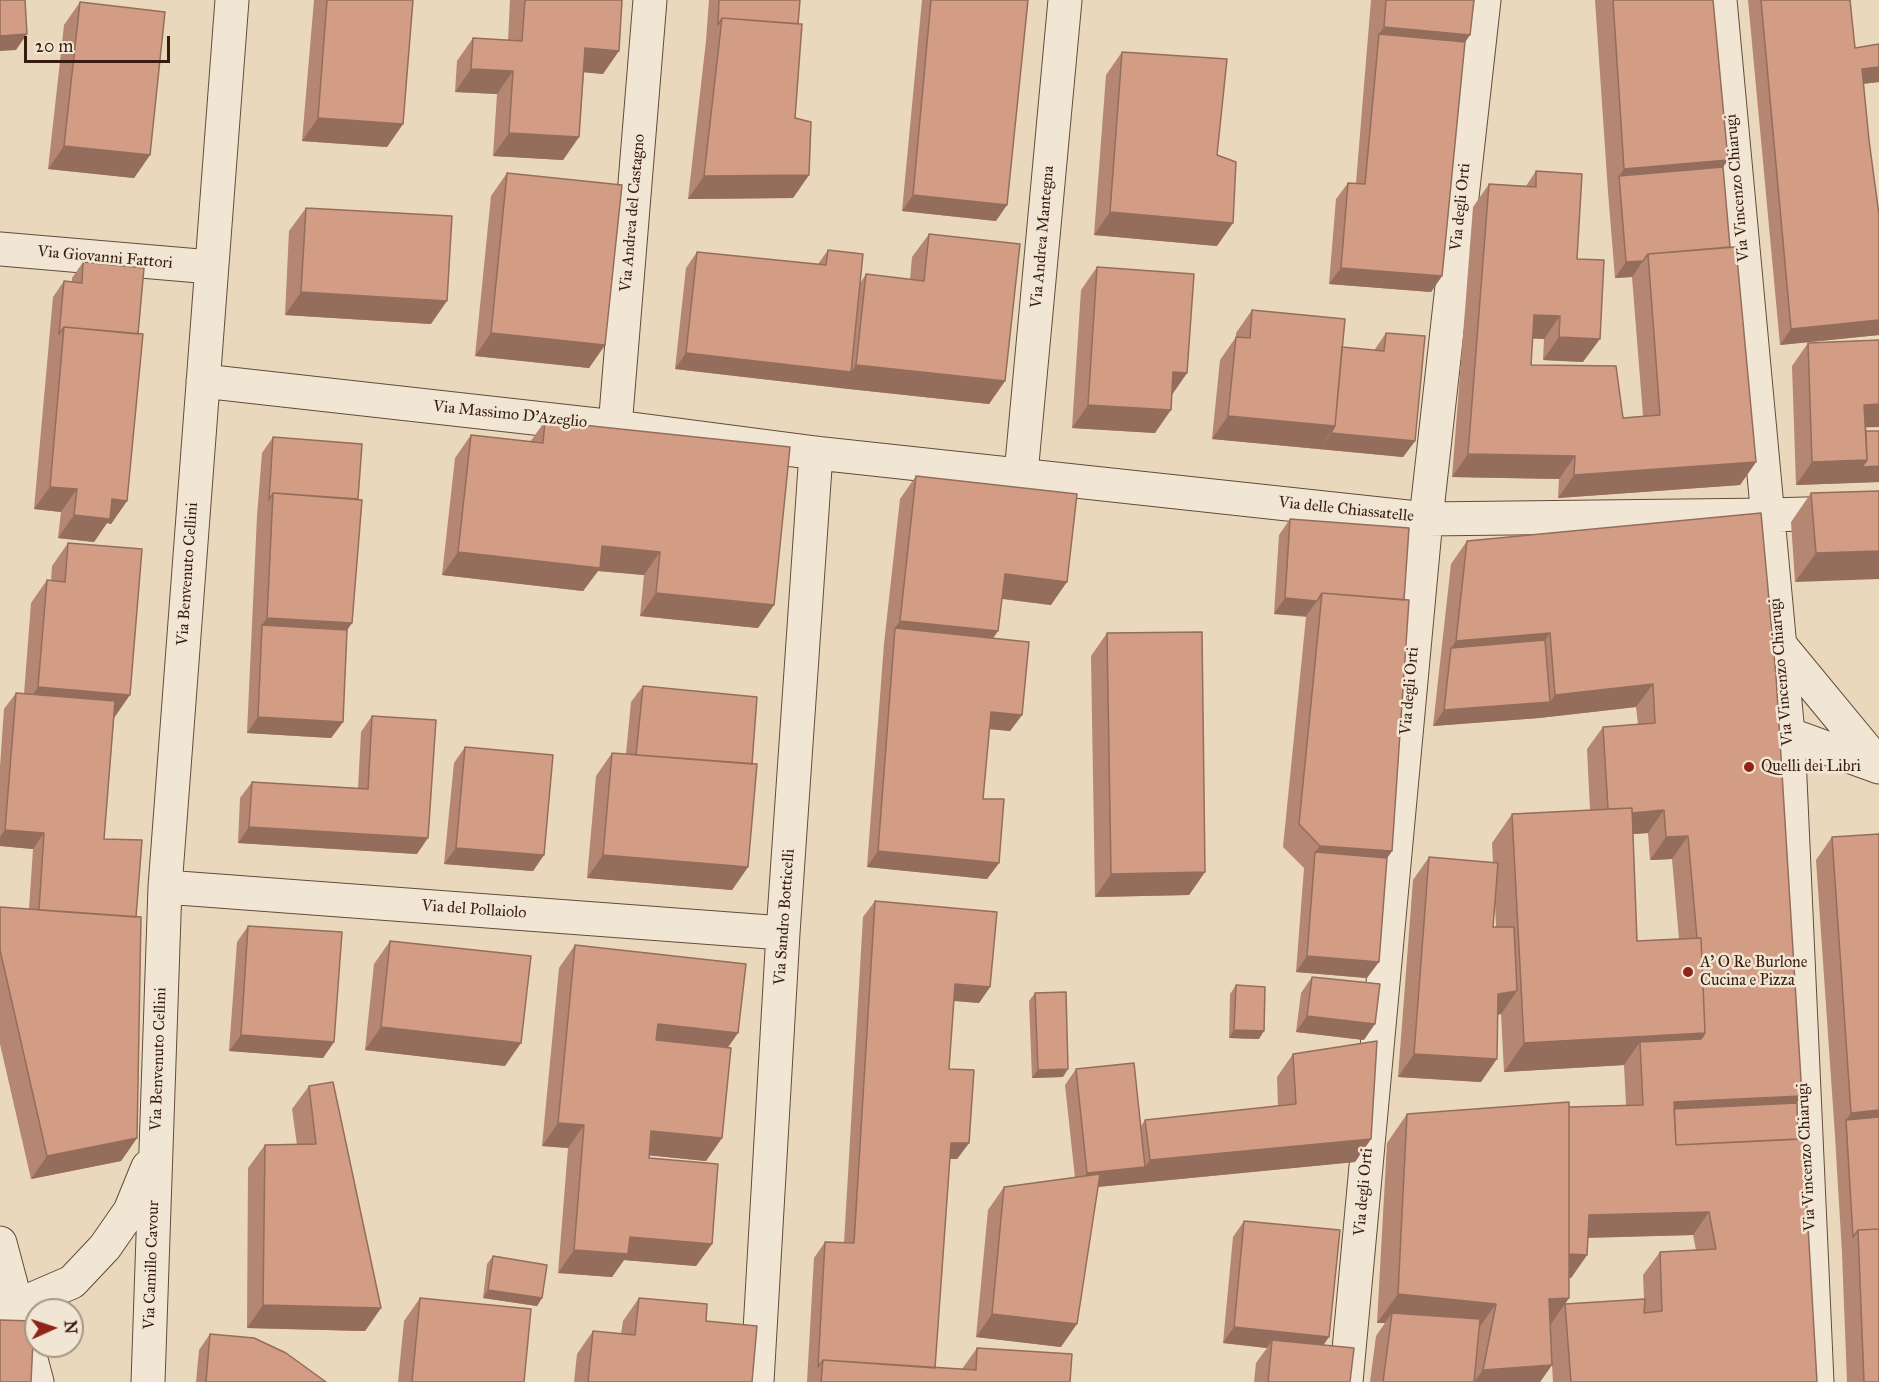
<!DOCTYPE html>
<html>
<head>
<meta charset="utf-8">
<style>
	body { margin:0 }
	#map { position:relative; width:1879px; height:1382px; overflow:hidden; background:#e9d8bb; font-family:"IM FELL Great Primer",serif }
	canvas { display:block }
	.north { position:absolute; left:24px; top:1298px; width:60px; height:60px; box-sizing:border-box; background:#f1e6d3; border:2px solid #a79585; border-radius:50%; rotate:87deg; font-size:16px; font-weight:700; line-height:24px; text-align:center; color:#381c11 }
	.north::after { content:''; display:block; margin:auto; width:21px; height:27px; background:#8f2418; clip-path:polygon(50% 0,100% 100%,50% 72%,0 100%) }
	.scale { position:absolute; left:24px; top:36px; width:146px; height:27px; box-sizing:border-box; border:3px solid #381c11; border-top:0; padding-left:8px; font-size:18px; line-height:21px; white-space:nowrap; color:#381c11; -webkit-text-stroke:4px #f1e6d3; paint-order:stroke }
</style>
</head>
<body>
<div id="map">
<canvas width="1879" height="1382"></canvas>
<div class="north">N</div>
<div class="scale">20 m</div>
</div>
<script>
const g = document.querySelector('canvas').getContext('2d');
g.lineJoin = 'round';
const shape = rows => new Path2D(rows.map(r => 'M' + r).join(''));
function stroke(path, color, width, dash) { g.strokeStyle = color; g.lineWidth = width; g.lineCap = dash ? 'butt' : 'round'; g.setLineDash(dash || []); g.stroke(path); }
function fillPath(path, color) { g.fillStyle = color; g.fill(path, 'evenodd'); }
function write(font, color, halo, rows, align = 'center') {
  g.font = font + ' "IM FELL Great Primer",serif'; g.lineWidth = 5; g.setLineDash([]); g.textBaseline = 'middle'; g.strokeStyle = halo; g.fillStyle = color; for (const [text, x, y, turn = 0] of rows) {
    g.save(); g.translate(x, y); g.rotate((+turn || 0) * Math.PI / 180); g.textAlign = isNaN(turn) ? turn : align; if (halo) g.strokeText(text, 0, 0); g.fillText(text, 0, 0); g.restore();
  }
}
const minor = shape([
	[1720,0,1788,734,1817,1382],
	[0,249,211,267],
	[203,381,615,427,816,453,1426,519,1768,515,1879,512],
	[615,427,650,0],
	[1021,474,1065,0],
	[1780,645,1879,765],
	[1788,734,1879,767],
	[165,887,783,933],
	[0,1243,37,1382],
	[0,1313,72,1282,105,1247,130,1211,148,1167],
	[148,1382,165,887,232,0],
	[757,1382,783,933,816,453],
	[1346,1382,1426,519,1484,0]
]);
stroke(minor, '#644b3c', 35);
stroke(minor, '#f1e6d3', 33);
fillPath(shape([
	[314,0,413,0,403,124,387,147,302,141],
	[510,0,622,0,603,74,584,72,579,137,563,160,493,156,497,94,455,92,457,61,473,38,508,41],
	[709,0,800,0,798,24,795,118,809,175,793,198,688,199,706,41],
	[922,0,1028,0,996,221,902,211],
	[1371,0,1474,0,1470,35,1465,42,1442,276,1431,292,1329,284,1336,199,1348,183,1356,183],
	[1595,0,1713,0,1728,160,1723,167,1730,247,1756,462,1740,485,1558,498,1559,479,1452,477,1473,207,1489,184,1526,186,1536,171,1577,259,1583,362,1543,360,1544,339,1533,338,1531,365,1623,418,1643,416,1632,277,1615,278,1608,192],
	[1748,0,1850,0,1855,48,1879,44,1879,82,1863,84,1869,140,1879,215,1879,335,1780,345],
	[80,2,150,155,134,178,48,169,64,25],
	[1122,52,1217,155,1217,246,1094,235,1106,75],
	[507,173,605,345,589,368,475,356,491,196],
	[306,208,431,324,285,315,289,231],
	[929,234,1005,381,989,404,840,388,675,369,686,268,697,252,818,264,828,250,861,282,866,274,910,280,912,257],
	[83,262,138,334,127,501,111,524,107,523,94,542,58,538,61,512,34,509,53,297,64,281,72,281,72,278],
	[1097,267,1187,373,1171,396,1155,433,1072,428,1081,290],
	[1252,310,1342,347,1375,351,1375,349,1386,333,1415,441,1403,457,1212,439,1220,360,1236,337,1236,333],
	[1879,340,1879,427,1866,427,1879,482,1796,485,1792,366,1808,343],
	[545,421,758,628,640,616,644,575,598,571,583,591,442,575,455,458,471,435,530,442],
	[273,437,358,499,352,623,347,630,343,722,331,738,247,733,257,516,262,453],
	[916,476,1051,605,1002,599,998,631,993,638,1022,715,1010,731,989,729,983,799,999,863,987,879,867,867,884,644,900,499],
	[1879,491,1795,582,1791,522,1811,493],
	[1761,513,1797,1103,1798,1139,1817,1382,1553,1382,1552,1365,1540,1382,1370,1382,1376,1336,1385,1323,1377,1323,1387,1143,1407,1114,1626,1105,1624,1065,1504,1072,1501,1014,1498,1015,1481,1082,1398,1077,1413,880,1429,857,1493,863,1492,843,1512,814,1590,810,1587,749,1603,727,1638,724,1636,707,1539,718,1433,726,1451,564,1467,541],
	[1648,833,1650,860,1672,859,1679,939,1637,941,1633,834],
	[1495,903,1496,927,1493,927],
	[1693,1235,1696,1250,1660,1252,1643,1275,1644,1299,1565,1304,1569,1298,1569,1278,1571,1278,1587,1255,1588,1238],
	[1290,519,1404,600,1392,851,1387,858,1367,978,1296,972,1304,868,1283,847,1306,617,1274,614,1279,535],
	[68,543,114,718,104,839,136,917,137,1138,121,1161,31,1179,0,1044,0,907,29,909,33,849,0,846,0,767,4,709,16,693,24,694,31,603,47,580,51,581,52,566],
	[1107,633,1205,872,1189,895,1095,897,1091,656],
	[643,686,752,764,748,867,732,890,587,878,596,776,612,753,626,754,631,702],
	[372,716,417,854,238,843,240,798,252,782,358,788,361,732],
	[465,747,544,855,533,871,444,864,454,763],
	[1832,837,1879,1382,1847,1382,1842,1253,1835,1136,1816,860],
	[875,901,990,987,979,1003,954,1001,949,1069,969,1143,957,1159,950,1159,935,1368,962,1369,977,1348,1070,1382,807,1382,814,1258,825,1242,844,1243,863,917],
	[248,926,334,1042,323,1058,229,1051,237,942],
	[390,941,505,1066,365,1050,374,964],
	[575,945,728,1047,722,1138,706,1161,649,1155,649,1158,712,1244,696,1266,624,1260,612,1277,558,1273,568,1148,542,1146,559,968],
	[1312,977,1364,1040,1296,1032,1301,993],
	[1236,985,1259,1039,1229,1038,1230,994],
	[1035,993,1063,1077,1032,1078,1029,1001],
	[1293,1054,1371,1139,1355,1162,1098,1187,1061,1347,976,1337,988,1210,1004,1187,1075,1178,1065,1085,1076,1069,1141,1126,1145,1120,1278,1106,1277,1077],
	[309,1086,381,1308,365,1331,247,1328,248,1168,265,1145,297,1145,292,1109],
	[1244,1221,1324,1345,1350,1382,1254,1382,1256,1363,1267,1348,1223,1343,1233,1237],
	[493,1256,542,1298,537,1306,483,1298,487,1264],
	[420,1298,524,1382,398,1382,404,1321],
	[639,1298,706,1321,752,1382,574,1382,577,1354,593,1331,621,1334,623,1321],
	[210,1334,326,1382,196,1382,199,1350]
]), '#b58672');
fillPath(shape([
	[1384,27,1470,35,1454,58,1379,34],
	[27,34,16,50,0,51,0,36],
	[585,48,619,51,603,74,569,71],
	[1879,67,1879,82,1851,85,1862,69],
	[471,69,513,71,497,94,455,92],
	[318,118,403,124,387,147,302,141],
	[509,133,579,137,563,160,493,156],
	[64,146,150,155,134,178,48,169],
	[1728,160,1712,183,1619,176,1624,169],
	[809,175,793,198,688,199,704,176],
	[913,195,1007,205,996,221,902,211],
	[1110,212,1233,223,1217,246,1094,235],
	[1643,261,1632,277,1615,278,1626,262],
	[1341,268,1442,276,1431,292,1329,284],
	[301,292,447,301,431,324,285,315],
	[1534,315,1560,316,1544,339,1518,338],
	[1879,320,1879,335,1780,345,1791,329],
	[491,333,605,345,589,368,475,356],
	[1559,337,1600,339,1583,362,1543,360],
	[686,353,851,372,856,365,1005,381,989,404,840,388,675,369],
	[1173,372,1187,373,1171,396],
	[1879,404,1879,427,1848,428,1864,405],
	[1088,405,1171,410,1155,433,1072,428],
	[1228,416,1335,426,1319,449,1212,439],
	[1331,433,1415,441,1403,457,1319,449],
	[1468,454,1575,456,1559,479,1452,477],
	[1867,460,1879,466,1879,482,1796,485,1812,462],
	[1756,462,1740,485,1558,498,1574,475],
	[50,487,77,489,61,512,34,509],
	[112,499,127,501,111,524,107,523,94,542,58,538,74,515],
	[602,546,660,552,644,575,598,571,583,591,442,575,458,552],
	[1879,551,1879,579,1795,582,1816,553],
	[1005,574,1067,582,1051,605,989,597],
	[656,593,774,605,758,628,640,616],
	[1285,598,1317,601,1306,616,1274,614],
	[267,618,352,623,336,646,262,625],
	[900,621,998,631,982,654,895,628],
	[1550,633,1534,656,1451,648,1456,641],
	[1653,684,1636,707,1539,718,1433,726,1444,710,1550,702,1555,695],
	[38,687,130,695,114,718,22,710],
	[991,712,1022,715,1010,731,979,728],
	[258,717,343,722,331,738,247,733],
	[1664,810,1648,833,1592,837,1608,815],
	[249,827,428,838,417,854,238,843],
	[5,830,44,833,33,849,0,846,0,837],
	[1688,836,1672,859,1650,860,1666,837],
	[1320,846,1392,851,1376,874,1315,852],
	[456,848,544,855,533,871,444,864],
	[878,851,999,863,987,879,867,867],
	[603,855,748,867,732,890,587,878],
	[1205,872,1189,895,1095,897,1111,874],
	[1307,956,1379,962,1367,978,1296,972],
	[955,984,990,987,979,1003,944,1000],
	[1517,991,1501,1014,1482,1017,1498,994],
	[1307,1016,1375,1024,1364,1040,1296,1032],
	[658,1024,738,1033,722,1056,642,1047],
	[381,1027,521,1043,505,1066,365,1050],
	[1234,1030,1264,1031,1259,1039,1229,1038],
	[1705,1033,1685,1062,1640,1042,1624,1065,1504,1072,1524,1043],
	[241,1035,334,1042,323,1058,229,1051],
	[1414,1054,1497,1059,1481,1082,1398,1077],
	[1068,1069,1063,1077,1032,1078,1038,1070],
	[1802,1096,1785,1119,1670,1125,1674,1102],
	[1879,1110,1879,1132,1846,1120,1851,1113],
	[558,1123,584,1125,568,1148,542,1146],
	[651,1131,722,1138,706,1161,635,1154],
	[137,1138,121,1161,31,1179,47,1156],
	[1371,1139,1355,1162,1076,1189,1087,1173,1145,1167,1150,1160],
	[951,1143,969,1143,957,1159,939,1159],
	[1709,1212,1693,1235,1573,1238,1589,1215],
	[630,1237,712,1244,696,1266,624,1260,612,1277,558,1273,574,1250],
	[1565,1254,1587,1255,1571,1278,1549,1277],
	[488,1290,542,1298,537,1306,483,1298],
	[1398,1294,1496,1304,1475,1333,1392,1313,1385,1323,1377,1323],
	[1569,1298,1549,1327,1549,1299],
	[263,1305,381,1308,365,1331,247,1328],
	[992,1314,1077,1324,1061,1347,976,1337],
	[1234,1327,1329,1337,1318,1353,1272,1340,1267,1348,1223,1343],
	[1552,1365,1540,1382,1474,1382,1483,1370]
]), '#946d5c');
const building = shape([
	[0,0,25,0,27,34,0,36,0,0],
	[327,0,413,0,403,124,318,118,327,0],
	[525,0,622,0,619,51,585,48,579,137,509,133,513,71,471,69,473,38,522,41,525,0],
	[719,0,800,0,798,24,722,18,718,25,719,0],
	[931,0,1028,0,1007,205,913,195,931,0],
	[1386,0,1474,0,1470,35,1384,27,1386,0],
	[1613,0,1713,0,1728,160,1624,169,1613,0],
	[1761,0,1850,0,1855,48,1879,44,1879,67,1862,69,1869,140,1879,215,1879,320,1791,329,1761,0],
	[80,2,165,12,150,155,64,146,80,2],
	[722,18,802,24,795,118,811,122,809,175,704,176,722,18],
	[1379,34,1465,42,1442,276,1341,268,1348,183,1365,184,1379,34],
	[1122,52,1227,59,1217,155,1236,162,1233,223,1110,212,1122,52],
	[1723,167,1730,247,1648,254,1643,261,1626,262,1619,176,1723,167],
	[1536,171,1582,174,1577,259,1604,260,1600,339,1559,337,1560,316,1534,315,1531,365,1616,366,1623,418,1660,415,1648,254,1736,247,1756,462,1574,475,1575,456,1468,454,1489,184,1536,187,1536,171],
	[507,173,622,185,605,345,491,333,507,173],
	[306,208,452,216,447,301,301,292,306,208],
	[929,234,1020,244,1005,381,856,365,866,274,924,281,929,234],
	[828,250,863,254,851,372,686,353,697,252,826,265,828,250],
	[83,262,144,268,138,334,64,327,59,334,64,281,82,283,83,262],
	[1097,267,1194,274,1187,373,1173,372,1171,410,1088,405,1097,267],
	[1252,310,1345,319,1335,426,1228,416,1236,337,1250,338,1252,310],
	[64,327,143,334,127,501,112,499,110,519,74,515,77,489,50,487,64,327],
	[1386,333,1425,336,1415,441,1331,433,1335,426,1342,347,1384,351,1386,333],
	[1879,340,1879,404,1864,405,1867,460,1812,462,1808,343,1879,340],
	[545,421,790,447,774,605,656,593,660,552,602,546,600,568,458,552,471,435,543,443,545,421],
	[1866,431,1879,431,1879,466,1862,467,1867,460,1866,431],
	[273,437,362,444,358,499,273,493,269,500,273,437],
	[916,476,1077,494,1067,582,1005,574,998,631,900,621,916,476],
	[1879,491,1879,551,1816,553,1811,493,1879,491],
	[273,493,362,500,352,623,267,618,273,493],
	[1761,513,1776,676,1802,1096,1674,1102,1676,1145,1803,1139,1817,1382,1571,1382,1565,1304,1645,1299,1644,1313,1662,1311,1660,1252,1716,1249,1709,1212,1589,1215,1587,1255,1569,1254,1569,1107,1643,1105,1640,1042,1701,1039,1705,1033,1701,938,1697,938,1688,836,1666,837,1664,810,1632,813,1632,808,1608,809,1603,727,1655,723,1653,684,1555,695,1550,633,1456,641,1467,541,1761,513],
	[1290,519,1409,528,1404,600,1322,593,1317,601,1285,598,1290,519],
	[68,543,142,549,130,695,38,687,47,580,65,582,68,543],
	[1322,593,1409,600,1392,851,1320,846,1299,824,1322,593],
	[262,625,347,630,343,722,258,717,262,625],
	[895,628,1029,642,1022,715,991,712,983,799,1004,799,999,863,878,851,895,628],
	[1202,632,1205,872,1111,874,1107,633,1202,632],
	[1545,640,1550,702,1444,710,1451,648,1545,640],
	[643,686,757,697,752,764,636,755,643,686],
	[16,693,115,701,104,839,142,840,136,917,39,910,44,833,5,830,16,693],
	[372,716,436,720,428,838,249,827,252,782,368,789,372,716],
	[465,747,553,755,544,855,456,848,465,747],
	[612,753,757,764,748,867,603,855,612,753],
	[1632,808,1637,941,1701,938,1705,1033,1524,1043,1512,814,1632,808],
	[1879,834,1879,1110,1851,1113,1832,837,1879,834],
	[1315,852,1387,858,1379,962,1307,956,1315,852],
	[1429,857,1498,863,1493,927,1514,927,1517,991,1498,994,1497,1059,1414,1054,1429,857],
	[875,901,997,912,990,987,955,984,949,1069,974,1070,969,1143,951,1143,935,1368,823,1360,818,1367,825,1242,854,1243,875,901],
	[0,907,141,917,137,1138,47,1156,0,950,0,907],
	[248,926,342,932,334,1042,241,1035,248,926],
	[390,941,531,956,521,1043,381,1027,390,941],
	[575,945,746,964,738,1033,658,1024,656,1040,731,1048,722,1138,651,1131,649,1158,718,1164,712,1244,630,1237,628,1254,574,1250,584,1125,558,1123,575,945],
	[1312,977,1380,984,1375,1024,1307,1016,1312,977],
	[1236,985,1265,987,1264,1031,1234,1030,1236,985],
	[1066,992,1068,1069,1038,1070,1035,993,1066,992],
	[1377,1041,1371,1139,1150,1160,1145,1120,1296,1104,1293,1054,1377,1041],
	[1134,1063,1145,1167,1087,1173,1076,1069,1134,1063],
	[333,1082,381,1308,263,1305,265,1145,316,1144,309,1086,333,1082],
	[1569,1102,1569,1298,1549,1299,1552,1365,1483,1370,1496,1304,1398,1294,1407,1114,1569,1102],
	[1797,1103,1798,1139,1676,1145,1674,1109,1797,1103],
	[1879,1117,1879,1229,1858,1230,1853,1237,1846,1120,1879,1117],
	[1100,1174,1077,1324,992,1314,1004,1187,1100,1174],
	[1244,1221,1340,1230,1329,1337,1234,1327,1244,1221],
	[1879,1229,1879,1382,1864,1382,1858,1230,1879,1229],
	[493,1256,547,1265,542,1298,488,1290,493,1256],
	[420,1298,531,1309,524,1382,412,1382,420,1298],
	[639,1298,707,1304,706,1321,757,1326,752,1382,588,1382,593,1331,635,1335,639,1298],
	[1392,1313,1480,1319,1474,1382,1383,1382,1392,1313],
	[0,1320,34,1321,31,1382,0,1382,0,1320],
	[210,1334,254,1338,286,1353,326,1382,206,1382,210,1334],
	[1272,1340,1354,1348,1350,1382,1268,1382,1272,1340],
	[977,1348,1072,1354,1070,1382,821,1382,823,1360,976,1370,977,1348]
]);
fillPath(building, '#d39c84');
stroke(building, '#946d5c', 1.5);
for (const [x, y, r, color] of [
	[1749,767,6,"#8f2418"],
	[1688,972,6,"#8f2418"]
]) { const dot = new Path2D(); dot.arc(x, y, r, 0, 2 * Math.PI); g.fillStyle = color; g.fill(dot); stroke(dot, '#f1e6d3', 2); }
write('16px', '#381c11', '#f1e6d3', [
	["Via Vincenzo Chiarugi",1738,188,-95],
	["Via degli Orti",1461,207,-84],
	["Via Andrea del Castagno",633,213,-85],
	["Via Andrea Mantegna",1043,237,-85],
	["Via Giovanni Fattori",105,258,5],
	["Via Massimo D'Azeglio",510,415,6],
	["Via delle Chiassatelle",1346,510,6],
	["Via Benvenuto Cellini",188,574,-86],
	["Via Vincenzo Chiarugi",1782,672,-95],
	["Via degli Orti",1410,691,-85],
	["Via del Pollaiolo",474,910,4],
	["Via Sandro Botticelli",785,917,-86],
	["Via Benvenuto Cellini",159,1059,-88],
	["Via Vincenzo Chiarugi",1807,1157,-93],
	["Via degli Orti",1364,1192,-85],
	["Via Camillo Cavour",152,1265,-88]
]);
write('16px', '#381c11', '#f1e6d3', [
	["Quelli dei Libri",1761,767],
	["A' O Re Burlone",1700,963],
	["Cucina e Pizza",1700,981]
], 'left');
</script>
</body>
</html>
